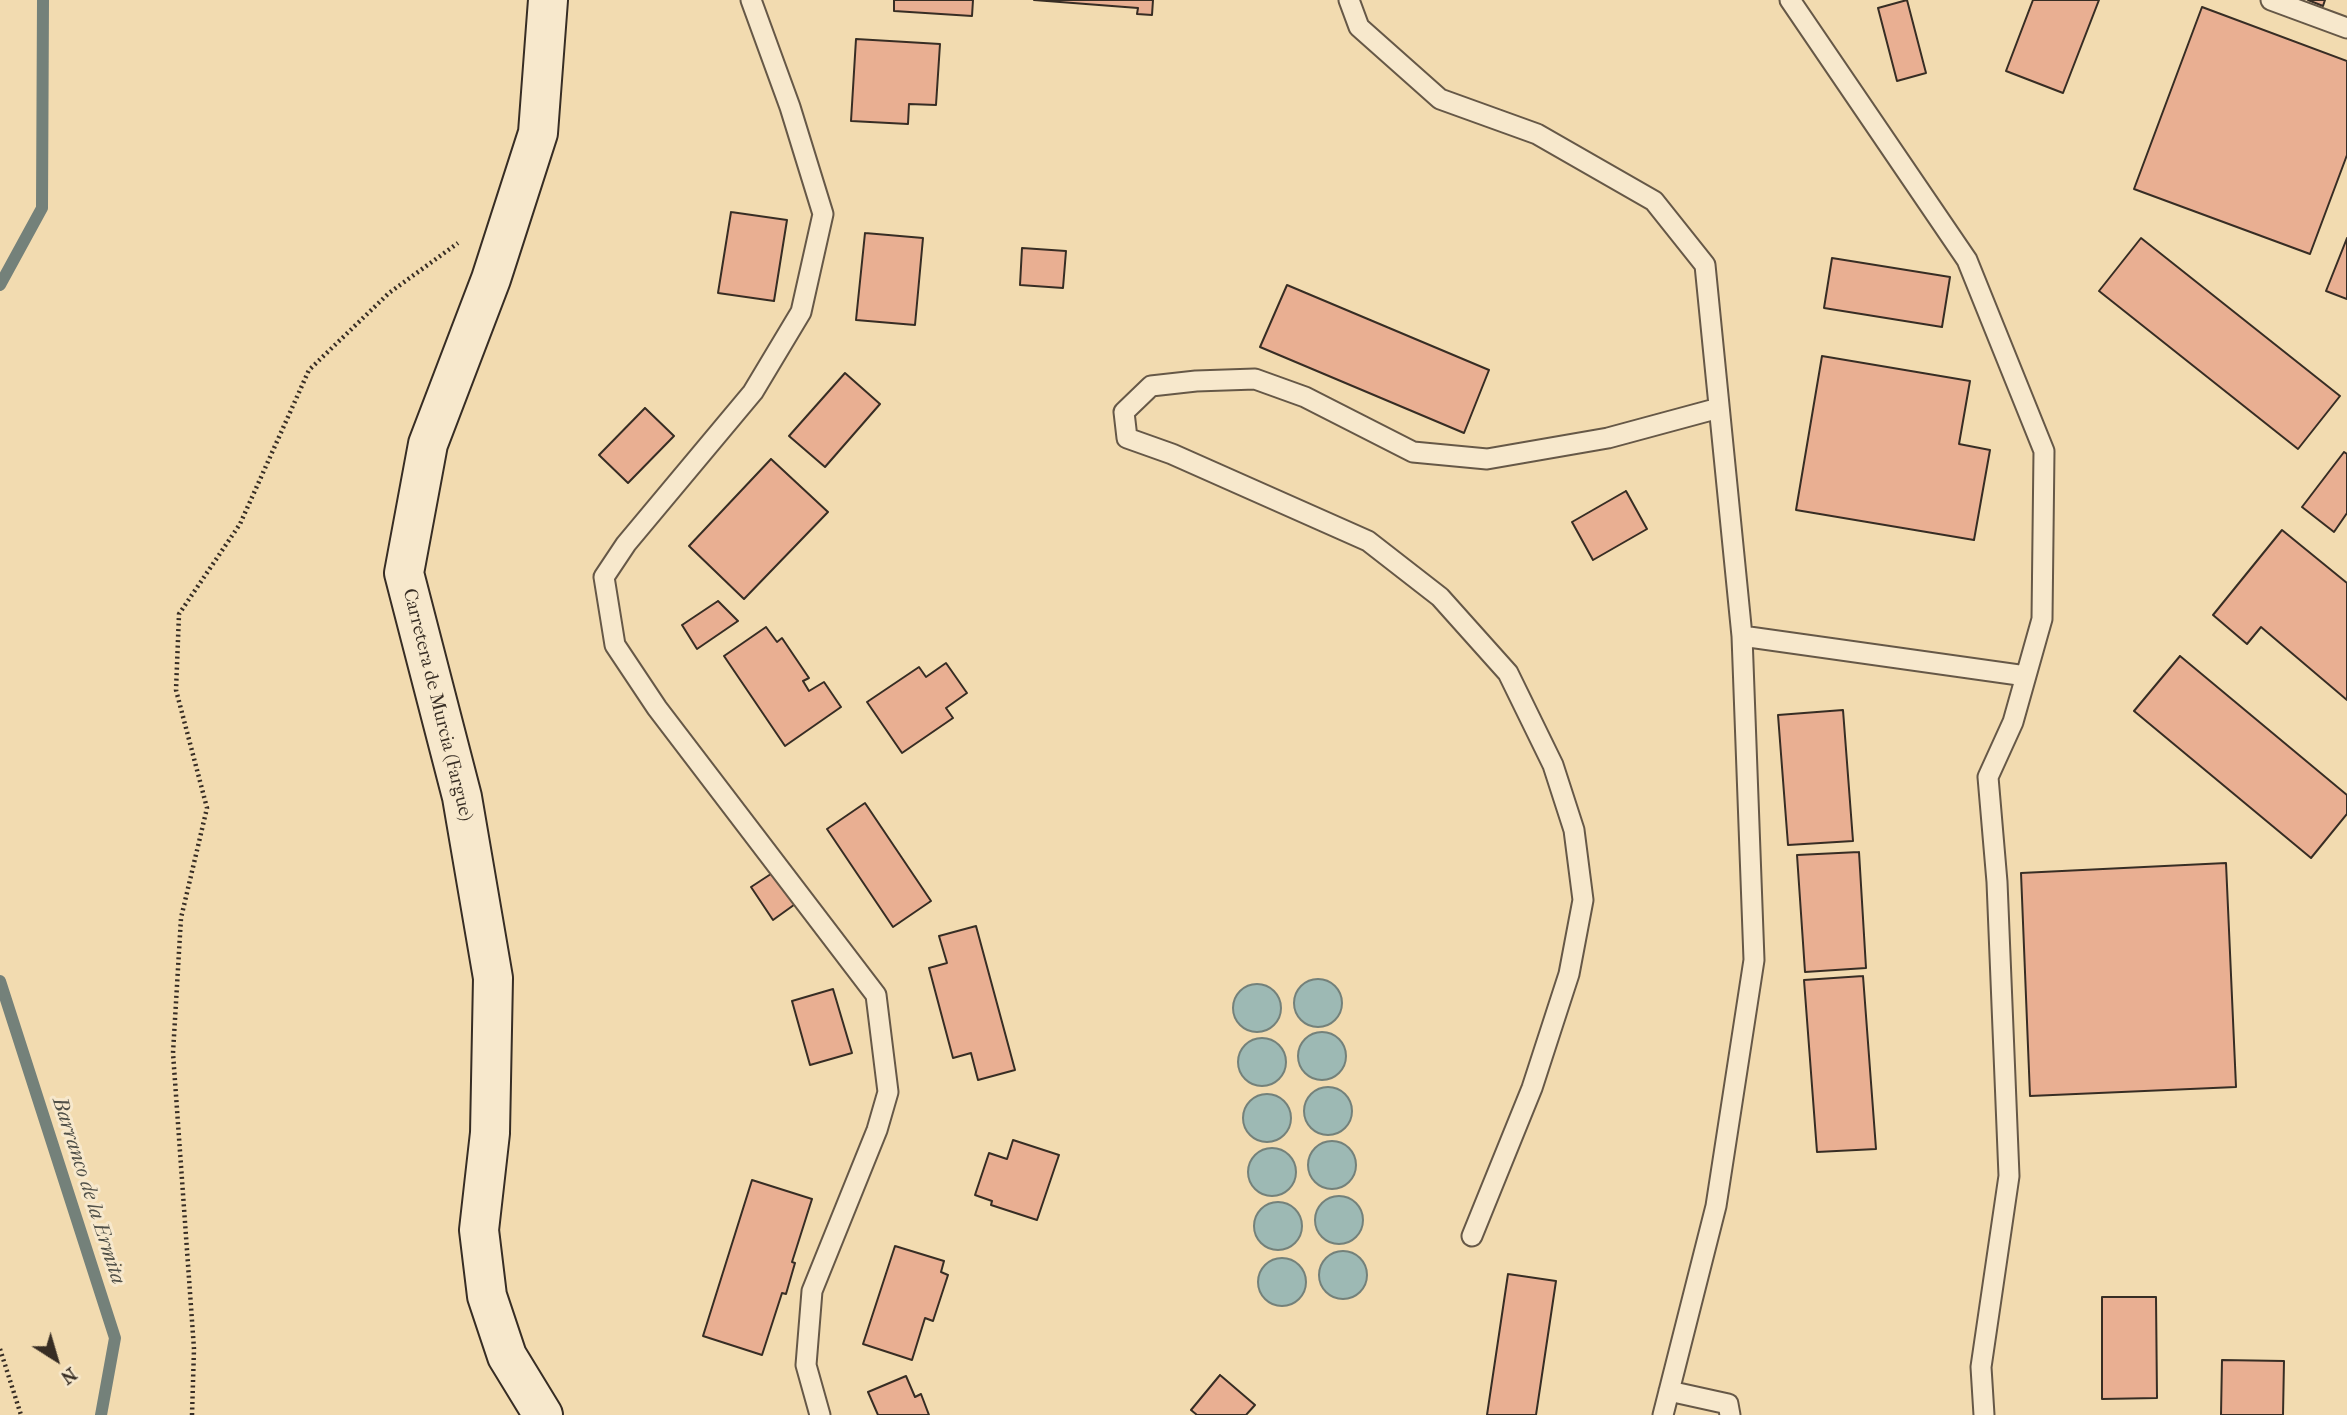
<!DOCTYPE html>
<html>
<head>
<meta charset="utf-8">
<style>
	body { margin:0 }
	#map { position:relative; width:2347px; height:1415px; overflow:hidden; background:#f2dbb0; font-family:"IM FELL French Canon",serif }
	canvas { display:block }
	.north { position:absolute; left:21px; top:1324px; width:70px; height:70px; -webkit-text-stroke:5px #f7e8cc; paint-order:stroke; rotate:143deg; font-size:19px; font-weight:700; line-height:28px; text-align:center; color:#372d24 }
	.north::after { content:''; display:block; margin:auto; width:24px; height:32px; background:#372d24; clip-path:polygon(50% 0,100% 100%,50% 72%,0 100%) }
</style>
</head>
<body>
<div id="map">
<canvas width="2347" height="1415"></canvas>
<div class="north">N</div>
</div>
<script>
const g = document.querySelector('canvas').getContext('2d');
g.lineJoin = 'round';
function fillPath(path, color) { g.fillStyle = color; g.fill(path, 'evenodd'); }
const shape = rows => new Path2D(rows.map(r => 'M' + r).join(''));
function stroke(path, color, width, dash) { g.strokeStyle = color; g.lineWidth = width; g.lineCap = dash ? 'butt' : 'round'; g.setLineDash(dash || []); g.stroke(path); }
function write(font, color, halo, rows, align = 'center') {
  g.font = font + ' "IM FELL French Canon",serif'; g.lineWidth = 6; g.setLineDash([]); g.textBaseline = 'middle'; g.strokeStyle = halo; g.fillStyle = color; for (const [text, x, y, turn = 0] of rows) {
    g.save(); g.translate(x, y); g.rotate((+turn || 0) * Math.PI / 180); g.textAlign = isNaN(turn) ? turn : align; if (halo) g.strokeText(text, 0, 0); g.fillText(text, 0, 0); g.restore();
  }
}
const water = shape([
	'1294 1003a24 24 0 1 1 48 0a24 24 0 1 1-48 0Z',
	'1233 1008a24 24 0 1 1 48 0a24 24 0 1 1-48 0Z',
	'1298 1056a24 24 0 1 1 48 0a24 24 0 1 1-48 0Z',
	'1238 1062a24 24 0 1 1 48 0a24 24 0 1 1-48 0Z',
	'1304 1111a24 24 0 1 1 48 0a24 24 0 1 1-48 0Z',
	'1243 1118a24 24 0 1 1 48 0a24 24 0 1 1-48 0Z',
	'1308 1165a24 24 0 1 1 48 0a24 24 0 1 1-48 0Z',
	'1248 1172a24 24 0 1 1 48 0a24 24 0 1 1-48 0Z',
	'1315 1220a24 24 0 1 1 48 0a24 24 0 1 1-48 0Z',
	'1254 1226a24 24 0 1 1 48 0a24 24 0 1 1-48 0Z',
	'1319 1275a24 24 0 1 1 48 0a24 24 0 1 1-48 0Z',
	'1258 1282a24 24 0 1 1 48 0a24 24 0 1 1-48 0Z'
]);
fillPath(water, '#9db9b4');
stroke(water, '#74817a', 2);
stroke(shape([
	[0,285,42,208,43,0],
	[0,981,115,1338,101,1415]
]), '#74817a', 12);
const building = shape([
	[894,0,973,0,972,16,894,11,894,0],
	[1034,0,1153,0,1152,15,1137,14,1138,8,1034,0],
	[1907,0,1926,73,1897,81,1878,8,1907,0],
	[2033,0,2099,0,2063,93,2006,71,2033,0],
	[2308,0,2325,0,2323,6,2308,0],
	[2202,7,2347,61,2347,155,2310,254,2134,189,2202,7],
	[856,39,940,44,936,105,909,104,908,124,851,121,856,39],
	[731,212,787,220,774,301,718,293,731,212],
	[865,233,923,238,915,325,856,320,865,233],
	[2141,238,2340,396,2298,449,2099,291,2141,238],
	[2347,238,2347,299,2326,291,2347,238],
	[1022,248,1066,251,1063,288,1020,285,1022,248],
	[1832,258,1950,277,1942,327,1824,308,1832,258],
	[1287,285,1489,370,1464,433,1260,347,1287,285],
	[1822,356,1970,381,1959,444,1990,450,1974,540,1796,510,1822,356],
	[845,373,880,404,825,467,789,436,845,373],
	[645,408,674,436,628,483,599,455,645,408],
	[2344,452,2347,454,2347,513,2334,532,2302,507,2344,452],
	[771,459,828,512,744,599,689,546,771,459],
	[1626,491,1647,529,1593,560,1572,522,1626,491],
	[2282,530,2347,583,2347,700,2261,627,2247,644,2213,615,2282,530],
	[718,601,738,621,697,649,682,625,718,601],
	[766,627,777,642,782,638,809,678,803,681,809,691,824,682,841,707,785,746,724,656,766,627],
	[2180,656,2347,795,2347,814,2311,858,2134,711,2180,656],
	[946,663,967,693,946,708,953,718,902,753,867,702,919,667,926,677,946,663],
	[1843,710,1853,841,1788,845,1778,715,1843,710],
	[865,803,931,901,893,927,827,829,865,803],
	[1859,852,1866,968,1805,972,1797,855,1859,852],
	[2226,863,2236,1087,2030,1096,2021,873,2226,863],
	[777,870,798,902,773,920,751,887,777,870],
	[976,926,1015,1070,978,1080,971,1053,953,1058,929,968,947,963,939,936,976,926],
	[1863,976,1876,1149,1817,1152,1804,980,1863,976],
	[833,989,852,1053,810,1065,792,1001,833,989],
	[1013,1140,1059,1155,1037,1220,991,1205,992,1201,975,1195,989,1153,1007,1159,1013,1140],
	[752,1180,812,1199,792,1262,795,1263,786,1294,782,1293,762,1355,703,1336,752,1180],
	[895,1246,944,1261,941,1272,948,1275,933,1321,925,1318,912,1360,863,1344,895,1246],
	[1508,1274,1556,1281,1536,1415,1487,1415,1508,1274],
	[2102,1297,2156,1297,2157,1398,2102,1399,2102,1297],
	[2222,1360,2284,1361,2283,1415,2221,1415,2222,1360],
	[1220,1375,1255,1405,1246,1415,1197,1415,1191,1410,1220,1375],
	[906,1376,915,1397,921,1394,929,1415,878,1415,868,1392,906,1376]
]);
fillPath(building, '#e9af92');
stroke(building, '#372d24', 2);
const lane = shape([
	[751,0,790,107,823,214,801,312,753,392,626,544,604,577,615,645,657,708,876,995,888,1092,877,1130,812,1291,806,1365,820,1415],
	[1349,0,1359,27,1440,99,1537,134,1654,201,1705,265,1742,636,1754,960,1716,1206,1663,1415],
	[1790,0,1967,260,2044,451,2042,619,2013,722,1988,777,1997,882,2009,1176,1981,1367,1984,1415],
	[2271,0,2347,28],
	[1742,636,2026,676],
	[1472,1236,1532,1088,1569,974,1583,900,1574,830,1553,765,1508,673,1440,597,1368,541,1172,454,1127,438,1124,412,1151,386,1196,381,1255,379,1305,397,1413,452,1487,459,1608,438,1719,408],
	[1669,1391,1728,1404,1730,1415]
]);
const secondary = shape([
	[543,1415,507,1356,487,1296,479,1230,490,1133,493,978,462,797,404,573,428,444,491,279,538,133,548,0]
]);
stroke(lane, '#665847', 23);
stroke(secondary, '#372d24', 42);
stroke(shape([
	[0,1349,21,1415],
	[192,1415,194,1349,173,1053,181,918,207,808,176,690,179,614,240,524,309,370,389,293,458,243]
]), '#372d24', 4.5, [2, 3.5]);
stroke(lane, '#f7e8cc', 19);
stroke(secondary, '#f7e8cc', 38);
write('19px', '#372d24', '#f7e8cc', [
	["Carretera de Murcia (Fargue)",437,705,76]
]);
write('italic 21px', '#505048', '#f7e8cc', [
	["Barranco de la Ermita",88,1191,72]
]);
</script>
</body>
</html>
